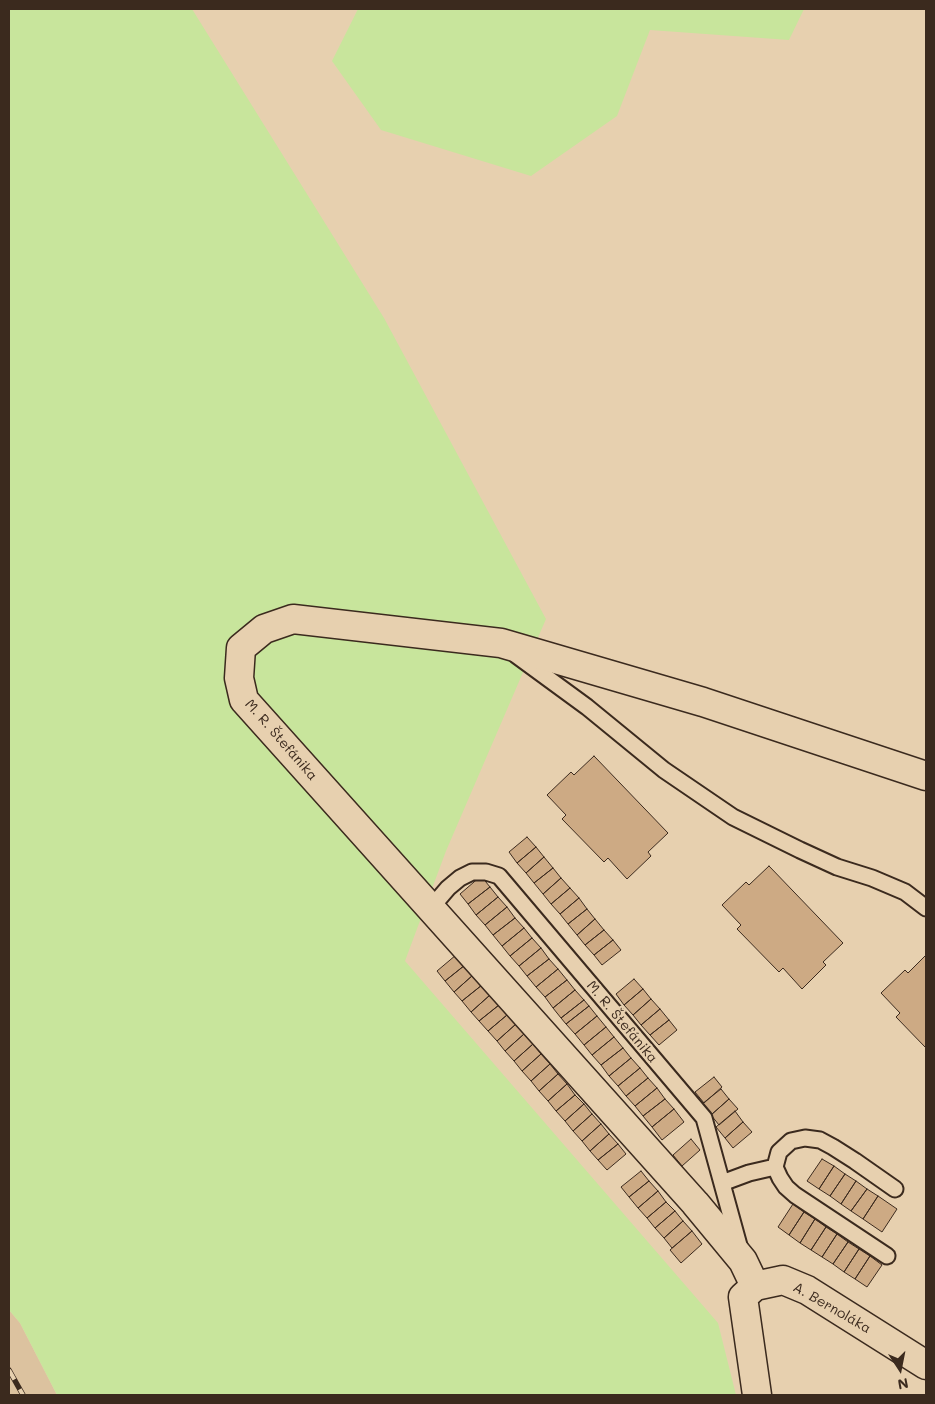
<!DOCTYPE html>
<html>
<head>
<meta charset="utf-8">
<style>
	body { margin:0 }
	#map { position:relative; width:935px; height:1404px; overflow:hidden; background:#e7d0af; font-family:Mali,sans-serif }
	canvas { display:block }
	.frame { position:absolute; inset:0; border:10px solid #3b2a1e; pointer-events:none }
	.north { position:absolute; left:875px; top:1344px; width:50px; height:50px; -webkit-text-stroke:4px #e7d0af; paint-order:stroke; rotate:169deg; font-size:14px; font-weight:700; line-height:20px; text-align:center; color:#3b2a1e }
	.north::after { content:''; display:block; margin:auto; width:18px; height:22px; background:#3b2a1e; clip-path:polygon(50% 0,100% 100%,50% 72%,0 100%) }
</style>
</head>
<body>
<div id="map">
<canvas width="935" height="1404"></canvas>
<div class="frame"></div>
<div class="north">N</div>
</div>
<script>
const g = document.querySelector('canvas').getContext('2d');
g.lineJoin = 'round';
function fillPath(path, color) { g.fillStyle = color; g.fill(path, 'evenodd'); }
const shape = rows => new Path2D(rows.map(r => 'M' + r).join(''));
function stroke(path, color, width, dash) { g.strokeStyle = color; g.lineWidth = width; g.lineCap = dash ? 'butt' : 'round'; g.setLineDash(dash || []); g.stroke(path); }
function write(font, color, halo, rows, align = 'center') {
  g.font = font + ' Mali,sans-serif'; g.lineWidth = 4; g.setLineDash([]); g.textBaseline = 'middle'; g.strokeStyle = halo; g.fillStyle = color; for (const [text, x, y, turn = 0] of rows) {
    g.save(); g.translate(x, y); g.rotate((+turn || 0) * Math.PI / 180); g.textAlign = isNaN(turn) ? turn : align; if (halo) g.strokeText(text, 0, 0); g.fillText(text, 0, 0); g.restore();
  }
}
fillPath(shape([
	[9,1310,20,1323,57,1395,9,1395]
]), '#dcc29f');
fillPath(shape([
	[9,9,192,9,384,318,546,619,446,851,405,961,718,1323,736,1395,57,1395,20,1323,9,1310],
	[358,9,804,9,789,40,650,30,617,116,531,176,381,130,332,61]
]), '#c8e59c');
const building = shape([
	[594,756,668,833,648,852,651,856,627,879,608,858,604,862,562,819,566,815,547,795,571,772,574,775,594,756],
	[527,837,536,847,517,863,509,852,527,837],
	[536,847,544,857,526,873,517,863,536,847],
	[544,857,553,868,534,883,526,873,544,857],
	[769,866,843,943,823,962,826,965,802,989,783,968,779,972,737,929,741,925,722,905,746,882,749,885,769,866],
	[553,868,561,878,543,894,534,883,553,868],
	[481,876,490,887,468,904,460,894,481,876],
	[561,878,570,888,551,904,543,894,561,878],
	[490,887,498,897,476,915,468,904,490,887],
	[570,888,579,898,560,914,551,904,570,888],
	[498,897,507,907,485,925,476,915,498,897],
	[579,898,587,909,568,924,560,914,579,898],
	[507,907,515,918,493,935,485,925,507,907],
	[587,909,595,919,577,935,568,924,587,909],
	[515,918,524,928,502,946,493,935,515,918],
	[595,919,604,930,585,945,577,935,595,919],
	[524,928,532,938,510,956,502,946,524,928],
	[604,930,613,940,594,955,585,945,604,930],
	[532,938,541,948,519,966,510,956,532,938],
	[613,940,621,950,602,965,594,955,613,940],
	[541,948,549,959,527,976,519,966,541,948],
	[456,955,465,965,445,981,437,971,456,955],
	[926,955,926,1048,896,1017,900,1013,881,993,905,970,908,973,926,955],
	[549,959,558,969,536,987,527,976,549,959],
	[465,965,473,975,454,992,445,981,465,965],
	[558,969,567,980,545,997,536,987,558,969],
	[473,975,482,985,462,1001,454,992,473,975],
	[634,979,643,989,624,1005,616,994,634,979],
	[567,980,575,990,553,1008,545,997,567,980],
	[482,985,490,995,471,1012,462,1001,482,985],
	[643,989,651,999,633,1015,624,1005,643,989],
	[575,990,584,1000,561,1018,553,1008,575,990],
	[490,995,499,1005,479,1021,471,1012,490,995],
	[651,999,660,1009,641,1025,633,1015,651,999],
	[584,1000,589,1006,566,1024,561,1018,584,1000],
	[499,1005,507,1015,488,1031,479,1021,499,1005],
	[589,1006,597,1016,575,1034,566,1024,589,1006],
	[660,1009,669,1020,650,1035,641,1025,660,1009],
	[507,1015,516,1024,497,1041,488,1031,507,1015],
	[597,1016,606,1027,584,1045,575,1034,597,1016],
	[669,1020,677,1030,659,1045,650,1035,669,1020],
	[516,1024,524,1034,505,1051,497,1041,516,1024],
	[606,1027,614,1037,592,1055,584,1045,606,1027],
	[524,1034,533,1044,514,1061,505,1051,524,1034],
	[614,1037,623,1048,601,1065,592,1055,614,1037],
	[533,1044,541,1054,522,1071,514,1061,533,1044],
	[623,1048,631,1058,609,1076,601,1065,623,1048],
	[541,1054,550,1064,531,1081,522,1071,541,1054],
	[631,1058,640,1068,618,1086,609,1076,631,1058],
	[550,1064,558,1074,539,1091,531,1081,550,1064],
	[640,1068,648,1078,626,1096,618,1086,640,1068],
	[558,1074,567,1084,548,1101,539,1091,558,1074],
	[714,1077,722,1087,704,1103,695,1092,714,1077],
	[648,1078,657,1088,635,1106,626,1096,648,1078],
	[567,1084,575,1095,556,1111,548,1101,567,1084],
	[657,1088,665,1099,643,1116,635,1106,657,1088],
	[721,1089,729,1099,711,1115,702,1104,721,1089],
	[575,1095,584,1104,565,1121,556,1111,575,1095],
	[665,1099,674,1109,652,1127,643,1116,665,1099],
	[729,1099,738,1109,719,1125,711,1115,729,1099],
	[584,1104,592,1114,573,1131,565,1121,584,1104],
	[674,1109,684,1122,662,1140,652,1127,674,1109],
	[735,1111,743,1122,725,1138,716,1127,735,1111],
	[592,1114,601,1124,582,1141,573,1131,592,1114],
	[743,1122,752,1132,733,1148,725,1138,743,1122],
	[601,1124,609,1134,590,1151,582,1141,601,1124],
	[609,1134,618,1144,598,1160,590,1151,609,1134],
	[691,1139,700,1150,682,1166,673,1155,691,1139],
	[618,1144,626,1154,607,1170,598,1160,618,1144],
	[822,1159,834,1166,819,1189,807,1181,822,1159],
	[834,1166,845,1174,830,1196,819,1189,834,1166],
	[641,1171,649,1181,629,1197,621,1187,641,1171],
	[845,1174,856,1181,841,1204,830,1196,845,1174],
	[649,1181,658,1191,638,1208,629,1197,649,1181],
	[856,1181,867,1189,851,1211,841,1204,856,1181],
	[867,1189,878,1196,863,1219,851,1211,867,1189],
	[658,1191,666,1202,647,1218,638,1208,658,1191],
	[878,1196,897,1209,882,1232,863,1219,878,1196],
	[666,1202,675,1211,655,1228,647,1218,666,1202],
	[793,1204,804,1212,789,1235,778,1227,793,1204],
	[675,1211,683,1221,664,1238,655,1228,675,1211],
	[804,1212,815,1219,800,1243,789,1235,804,1212],
	[815,1219,826,1227,811,1250,800,1243,815,1219],
	[683,1221,692,1231,672,1248,664,1238,683,1221],
	[826,1227,837,1234,822,1257,811,1250,826,1227],
	[692,1231,702,1244,681,1263,670,1250,692,1231],
	[837,1234,848,1242,833,1264,822,1257,837,1234],
	[848,1242,859,1249,844,1272,833,1264,848,1242],
	[859,1249,870,1256,855,1279,844,1272,859,1249],
	[870,1256,882,1265,867,1287,855,1279,870,1256]
]);
fillPath(building, '#cdaa84');
stroke(building, '#3b2a1e', 1);
const service = shape([
	[516,655,587,707,664,770,733,817,800,850,837,867,872,878,905,892,926,908],
	[430,909,448,888,460,878,472,872,486,872,499,876,704,1118,740,1249],
	[775,1167,780,1178,786,1187,795,1195,887,1256],
	[722,1183,749,1173,775,1167,779,1152,791,1141,805,1138,820,1140,833,1147,855,1161,895,1189]
]);
const minor = shape([
	[755,1286,743,1261,695,1203,244,700,239,678,241,648,264,629,293,619,501,643,703,702,926,776],
	[757,1395,743,1297,755,1286,783,1280,807,1290,926,1365]
]);
stroke(service, '#3b2a1e', 19);
stroke(minor, '#3b2a1e', 31);
stroke(service, '#e7d0af', 15);
stroke(minor, '#e7d0af', 28);
const rail = shape([
	[9,1370,23,1395]
]);
stroke(rail, '#3b2a1e', 5.5);
stroke(rail, '#e7d0af', 4, [11]);
write('14px', '#3b2a1e', '#e7d0af', [
	["M. R. Štefánika",281,740,49],
	["M. R. Štefánika",622,1022,50],
	["A. Bernoláka",832,1308,30]
]);
</script>
</body>
</html>
